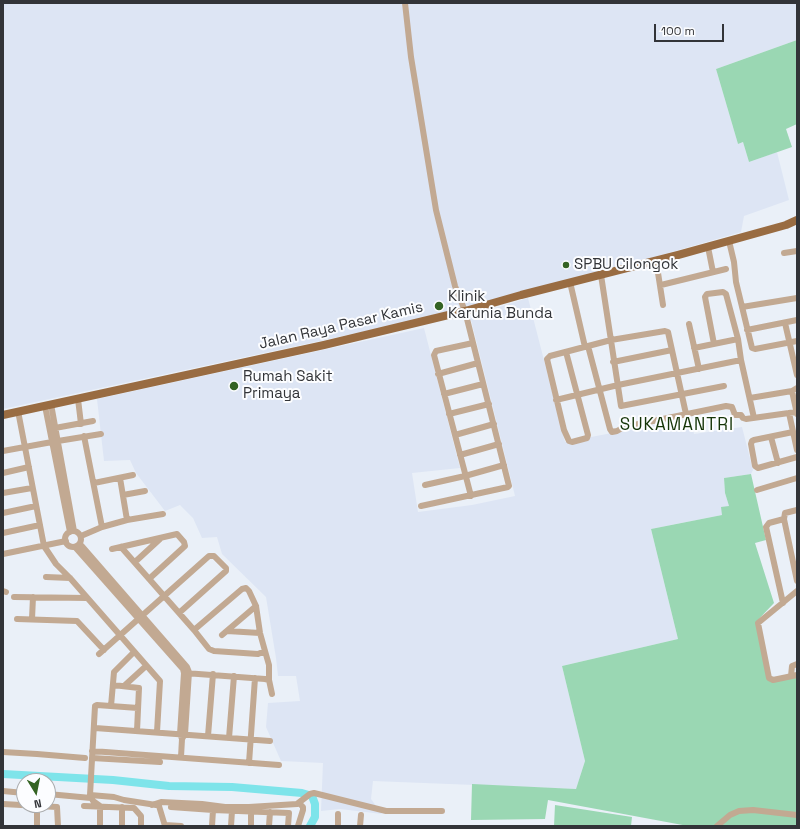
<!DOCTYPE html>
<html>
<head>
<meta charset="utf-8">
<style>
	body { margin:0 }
	#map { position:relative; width:800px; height:829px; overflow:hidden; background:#eaf0f8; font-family:"Space Grotesk",sans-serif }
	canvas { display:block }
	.frame { position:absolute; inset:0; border:4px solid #323438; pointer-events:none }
	.north { position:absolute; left:16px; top:773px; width:40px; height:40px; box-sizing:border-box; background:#fcfdff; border:1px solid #abadaf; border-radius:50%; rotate:170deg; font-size:11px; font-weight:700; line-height:16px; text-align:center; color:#323438 }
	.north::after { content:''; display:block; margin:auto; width:14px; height:18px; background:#346323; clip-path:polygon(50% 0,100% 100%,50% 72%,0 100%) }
	.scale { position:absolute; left:654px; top:24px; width:70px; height:18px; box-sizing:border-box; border:2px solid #323438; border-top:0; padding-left:5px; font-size:12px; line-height:14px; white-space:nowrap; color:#323438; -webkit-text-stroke:3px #fcfdff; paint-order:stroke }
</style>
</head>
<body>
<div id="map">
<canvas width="800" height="829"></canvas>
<div class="frame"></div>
<div class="north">N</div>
<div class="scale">100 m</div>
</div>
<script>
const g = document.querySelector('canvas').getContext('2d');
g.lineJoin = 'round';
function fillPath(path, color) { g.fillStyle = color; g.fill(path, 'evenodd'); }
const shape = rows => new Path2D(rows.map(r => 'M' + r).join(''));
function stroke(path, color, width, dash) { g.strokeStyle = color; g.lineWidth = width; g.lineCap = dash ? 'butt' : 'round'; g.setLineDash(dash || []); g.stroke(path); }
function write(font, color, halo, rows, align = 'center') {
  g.font = font + ' "Space Grotesk",sans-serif'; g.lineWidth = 4; g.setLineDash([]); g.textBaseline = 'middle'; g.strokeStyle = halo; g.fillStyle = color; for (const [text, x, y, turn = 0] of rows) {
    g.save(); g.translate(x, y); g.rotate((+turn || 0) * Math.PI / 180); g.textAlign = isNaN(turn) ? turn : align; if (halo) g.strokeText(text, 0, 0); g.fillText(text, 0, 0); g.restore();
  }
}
fillPath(shape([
	[3,3,797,3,797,40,716,69,738,144,743,142,749,162,777,152,789,200,744,216,741,232,658,256,422,319,3,409],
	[528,298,565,442,664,423,692,425,694,434,742,427,753,470,751,474,724,478,725,493,729,506,722,515,651,529,678,639,562,666,585,761,576,789,373,781,371,799,382,814,340,809,321,811,323,763,281,761,266,727,268,703,300,701,296,676,278,676,276,658,266,597,222,554,217,537,202,538,193,518,180,505,165,511,136,473,130,460,104,461,97,399,424,328,460,468,412,473,418,512,472,505,515,496,470,316]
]), '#dde5f4');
fillPath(shape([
	[797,40,797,124,786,129,792,147,749,162,743,142,738,144,716,69],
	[751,474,766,540,755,543,774,603,756,622,771,682,797,677,797,826,688,826,548,800,545,819,471,820,472,784,576,789,585,761,562,666,678,639,651,529,722,515,721,507,729,506,725,493,724,478],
	[555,805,632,817,631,826,554,826]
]), '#9ad7b3');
stroke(shape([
	[3,774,113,780,169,786,232,787,302,793,312,796,315,804,315,817,310,826]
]), '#7ee4ea', 8);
stroke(shape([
	[405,3,411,57,436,210,455,286,465,311,509,486,508,487,421,506],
	[729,241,734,262,736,282,752,348,755,349,797,341],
	[708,247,713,272],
	[784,253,797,251],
	[656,260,663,305],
	[601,275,621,406,724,386],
	[570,282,585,347],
	[661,285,726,269],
	[742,307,797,298],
	[785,323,797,375],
	[689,324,699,369],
	[747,330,797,320],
	[714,344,705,297,707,294,723,292,726,294,738,339,741,360,754,418],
	[588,346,610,429,612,432,617,431,624,427,726,406,732,407,735,415,741,415,743,418,746,419,796,412],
	[694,348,738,339],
	[566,352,588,435,587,438,572,442,569,441,564,430,547,359,550,356,611,340,665,331,668,332,686,414],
	[613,362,672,350],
	[438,374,478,363],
	[792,391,797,414],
	[444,394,483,384],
	[750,398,792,391,797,388],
	[78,399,81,424],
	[556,400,618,385,741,360],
	[51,404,74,531],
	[45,406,70,532],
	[18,411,44,546,56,564,70,578,160,681,157,732],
	[789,413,797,450],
	[449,414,489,404],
	[55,428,93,421],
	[793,432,754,440,752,441,751,444,755,466,758,468,797,457],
	[455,435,494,424],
	[84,436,102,527],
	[771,437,778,463],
	[58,441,101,434],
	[3,451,52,442],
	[460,455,499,444],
	[3,473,29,467],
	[120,478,127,520],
	[94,483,133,475],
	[425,485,465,476,504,465],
	[757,490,797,478],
	[3,493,32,488],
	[123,495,145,491],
	[471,496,434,355,436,351,473,343],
	[3,513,36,506],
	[784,519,797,581],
	'65 539a8 8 0 1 1 16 0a8 8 0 1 1-16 0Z',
	[3,533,40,525],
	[81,536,102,527,127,520,163,514],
	[80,544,187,667,189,672,185,734,182,739,181,757],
	[75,547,183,669,184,673,180,734,182,739],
	[121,547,194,630,209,649,214,651,258,654,265,651,260,633,256,606,249,591,246,588,242,589,194,630],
	[112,549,177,534,184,542,185,546,149,579],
	[3,554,66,541],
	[135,562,160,539],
	[46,577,70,578],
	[3,591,6,592],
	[797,591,758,623,769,678,773,680,797,675],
	[14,597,87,598],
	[783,603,766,527,769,523,784,519,785,513,797,510],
	[17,619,77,621,104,650],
	[32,619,33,597],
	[227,631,260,633],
	[222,635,256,606],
	[265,651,269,665,269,680],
	[99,654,209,556,214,556,226,568,226,571,179,613],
	[185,673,265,679,269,680,272,694],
	[791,676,792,666,797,664],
	[113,685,139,688,137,731],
	[124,686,146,666],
	[111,706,114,672,134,652],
	[95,728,270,741],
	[208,736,213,674],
	[229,738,234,676],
	[92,751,279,765],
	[3,752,37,754,85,758],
	[92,758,160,762],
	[249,763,255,678],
	[3,791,24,793],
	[48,794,91,798],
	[90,795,114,797,124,800,156,805],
	[3,804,57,807,58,826],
	[152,805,161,802,202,804,225,807,249,807,297,804,310,794,314,793,386,811,442,811],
	[37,806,37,826],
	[84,806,134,808,141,816,141,826],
	[159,806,165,826],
	[171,807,213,810,289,813,288,826],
	[165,825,181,826],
	[100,826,100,806,93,801,90,795,95,706,97,705,138,708],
	[122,826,122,807],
	[212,826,213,810],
	[231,826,232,811],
	[251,826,251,812],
	[269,826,270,812],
	[298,826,303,810,303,807,299,803],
	[338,826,338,814],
	[360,826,361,815],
	[717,826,730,815,739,811,753,810,797,815]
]), '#c2a992', 6);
stroke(shape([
	[3,415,324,345,465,311,521,295,678,255,786,225,797,220]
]), '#996c42', 8);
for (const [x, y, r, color] of [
	[566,265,4,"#346323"],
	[439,306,5,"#346323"],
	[234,386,5,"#346323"]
]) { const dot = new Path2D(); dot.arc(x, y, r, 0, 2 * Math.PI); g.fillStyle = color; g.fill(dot); stroke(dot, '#fcfdff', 1.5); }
write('15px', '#323438', '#fcfdff', [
	["SPBU Cilongok",574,265],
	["Klinik",448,297],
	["Karunia Bunda",448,314],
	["Rumah Sakit",243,377],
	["Primaya",243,394]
], 'left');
write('15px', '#323438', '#fcfdff', [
	["Jalan Raya Pasar Kamis",341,326,-13]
]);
g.letterSpacing = '1px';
write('17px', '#143407', '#fcfdff', [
	["SUKAMANTRI",677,425]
]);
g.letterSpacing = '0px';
</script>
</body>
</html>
